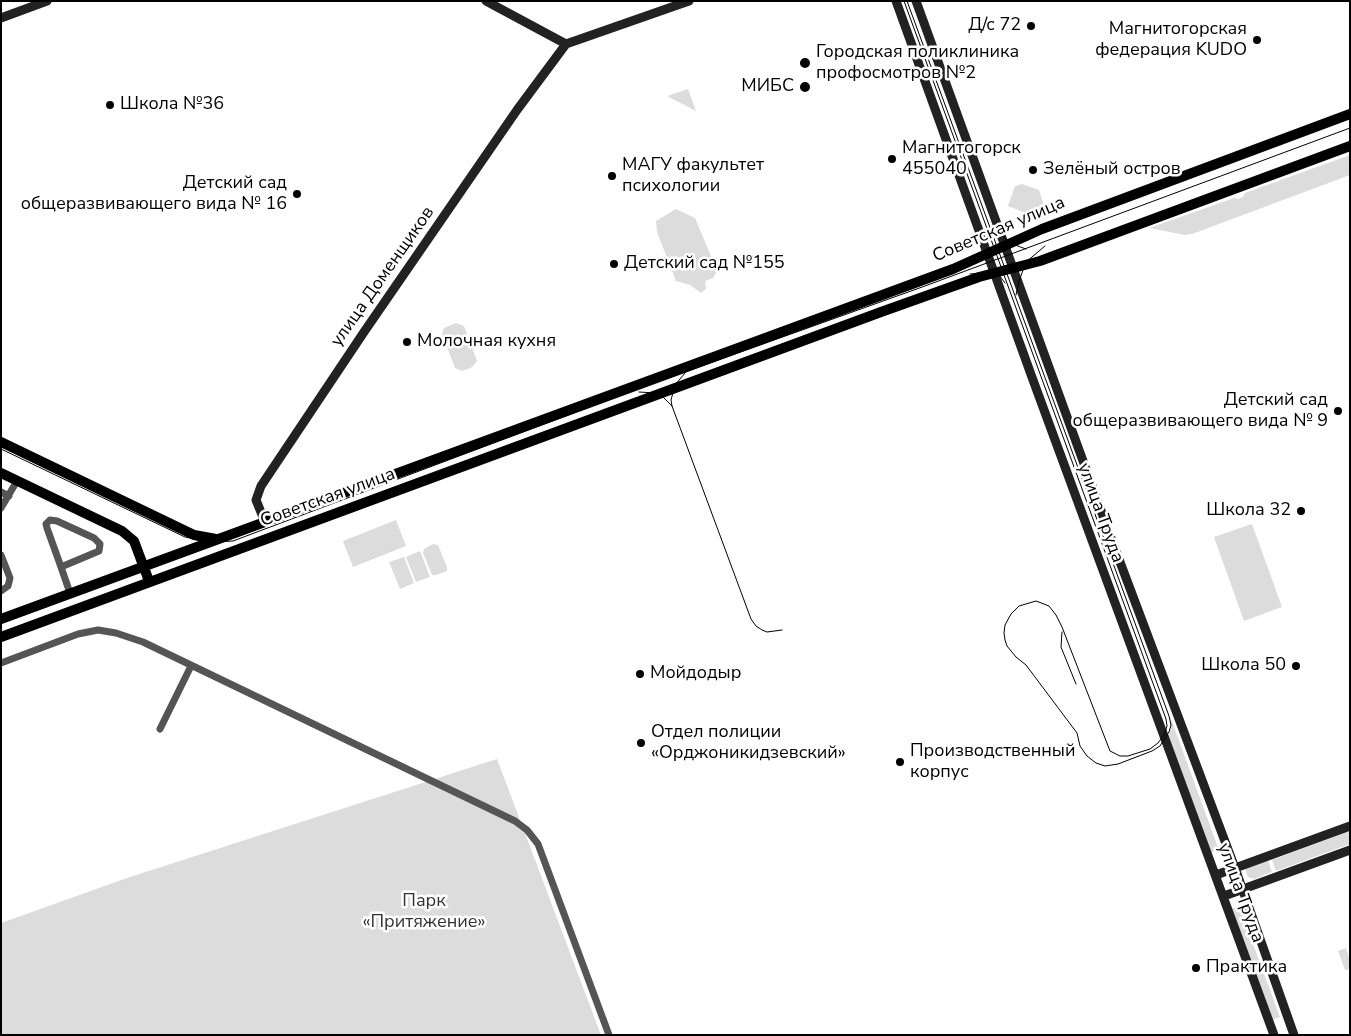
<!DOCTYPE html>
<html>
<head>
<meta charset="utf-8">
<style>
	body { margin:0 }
	#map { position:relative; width:1351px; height:1036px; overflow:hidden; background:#fff; font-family:"Nunito Sans",sans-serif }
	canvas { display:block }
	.frame { position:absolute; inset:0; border:2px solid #000; pointer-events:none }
</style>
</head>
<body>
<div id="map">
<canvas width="1351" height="1036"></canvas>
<div class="frame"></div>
</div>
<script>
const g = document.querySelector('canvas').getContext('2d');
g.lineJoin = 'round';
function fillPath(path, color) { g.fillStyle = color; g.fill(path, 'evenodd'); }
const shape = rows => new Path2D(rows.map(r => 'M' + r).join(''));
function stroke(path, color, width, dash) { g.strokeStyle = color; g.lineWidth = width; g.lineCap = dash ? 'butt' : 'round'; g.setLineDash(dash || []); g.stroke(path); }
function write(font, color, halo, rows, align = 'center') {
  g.font = font + ' "Nunito Sans",sans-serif'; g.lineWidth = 5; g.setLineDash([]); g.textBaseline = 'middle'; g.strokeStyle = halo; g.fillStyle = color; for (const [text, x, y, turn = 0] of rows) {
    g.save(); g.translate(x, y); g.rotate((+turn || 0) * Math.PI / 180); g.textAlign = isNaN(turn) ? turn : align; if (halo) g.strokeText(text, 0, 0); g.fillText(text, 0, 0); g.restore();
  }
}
fillPath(shape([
	[688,89,696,111,667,96],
	[1350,155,1350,175,1192,234,1185,235,1149,228,1234,198,1238,199,1243,197,1245,193],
	[1022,184,1039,190,1044,205,1036,217,1008,206,1015,186],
	[676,209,695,218,711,256,716,273,713,278,705,281,706,289,701,293,690,285,676,281,657,232,656,221],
	[456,323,464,326,477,361,472,367,462,371,455,368,442,334,444,328],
	[396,520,406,546,353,567,343,541],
	[1252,524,1282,607,1244,621,1214,537],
	[433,544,438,545,447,567,447,571,436,575,432,575,423,553,424,549],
	[420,551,430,577,416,582,406,557],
	[404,557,414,583,400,589,389,562],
	[1170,716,1219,850,1211,853,1168,737,1171,729],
	[497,759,601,1035,1,1035,1,923,127,878],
	[1350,831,1350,844,1276,871,1272,860],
	[1267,857,1272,872,1254,879,1248,877,1245,869],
	[1239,906,1280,1017,1272,1020,1232,909],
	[1346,948,1350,960,1350,969,1345,970,1338,951]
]), '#dcdcdc');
stroke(shape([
	[1,492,9,496],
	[1,508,17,481],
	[1,555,10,578,8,586,1,591],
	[61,567,99,551,100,544,94,538,57,521,50,520,46,524,47,528,61,567,70,593],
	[1,663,78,634,98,630,116,633,143,642,515,821,527,830,538,844,609,1035],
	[160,729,191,666]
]), '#555', 7);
stroke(shape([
	[486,1,566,44,689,1],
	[896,1,1033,380,1274,1035],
	[916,1,1111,538,1235,868,1294,1035],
	[1,18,47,1],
	[265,522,256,500,261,486,364,332,517,110,566,44],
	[1216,875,1350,826],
	[1224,896,1350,850]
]), '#222', 9);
stroke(shape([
	[1,442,194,535,216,539],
	[1,473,122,531,134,541,149,581],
	[1,619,953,269,1042,229,1350,114],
	[1,637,881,312,979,277,1040,261,1350,146]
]), '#000', 10);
stroke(shape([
	[904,1,1166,719,1167,726,1164,735,1158,743,1150,749,1128,756,1120,756,1110,751,1062,627,1056,615,1049,606,1036,601,1019,606,1011,614,1005,625,1004,633,1005,640,1007,646,1016,657,1026,665,1077,733,1080,746,1087,756,1096,763,1105,766,1118,764,1152,751,1160,746,1169,732,1171,725,1169,716,907,1],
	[990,228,1015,245,1026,249],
	[970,274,994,272,999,275,1005,283],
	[1016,295,1019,281,1026,262,1045,246],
	[639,392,655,393,662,396,672,406,751,619,756,626,762,630,767,632,782,630],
	[672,406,671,400,675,385,685,373],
	[1,449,185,537,211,542,233,541,640,388,925,286,1350,128],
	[1062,632,1061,647,1076,684]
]), '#000', 1);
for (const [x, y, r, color] of [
	[1031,26,5,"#000"],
	[1257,40,5,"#000"],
	[805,63,6,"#000"],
	[805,87,6,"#000"],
	[110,105,5,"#000"],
	[892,159,5,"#000"],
	[1033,170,5,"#000"],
	[612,176,5,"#000"],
	[297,194,5,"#000"],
	[614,264,5,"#000"],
	[407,342,5,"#000"],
	[1338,411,5,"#000"],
	[1301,511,5,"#000"],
	[1296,666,5,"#000"],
	[640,674,5,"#000"],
	[641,743,5,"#000"],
	[900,762,5,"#000"],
	[1196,968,5,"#000"]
]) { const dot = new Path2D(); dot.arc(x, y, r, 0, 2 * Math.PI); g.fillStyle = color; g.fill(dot); stroke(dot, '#fff', 2); }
write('18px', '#000', '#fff', [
	["Д/с 72",1021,26,"right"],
	["Магнитогорская",1247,30,"right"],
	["федерация KUDO",1247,51,"right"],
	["Городская поликлиника",816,53],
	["профосмотров №2",816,74],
	["МИБС",794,87,"right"],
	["Школа №36",120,105],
	["Магнитогорск",902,149],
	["455040",902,170],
	["МАГУ факультет",622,166],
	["психологии",622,187],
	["Зелёный остров",1043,170],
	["Детский сад",287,184,"right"],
	["общеразвивающего вида № 16",287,205,"right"],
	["Детский сад №155",624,264],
	["Молочная кухня",417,342],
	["Детский сад",1328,401,"right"],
	["общеразвивающего вида № 9",1328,422,"right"],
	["Школа 32",1291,511,"right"],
	["Школа 50",1286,666,"right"],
	["Мойдодыр",650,674],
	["Отдел полиции",651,733],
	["«Орджоникидзевский»",651,754],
	["Производственный",910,752],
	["корпус",910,773],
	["Практика",1206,968]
], 'left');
write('18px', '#000', '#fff', [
	["Советская улица",999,230,-23],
	["улица Доменщиков",383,277,-55],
	["Советская улица",328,498,-20],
	["улица Труда",1100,513,70],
	["улица Труда",1240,893,70]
]);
write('18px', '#333', '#fff', [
	["Парк",424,902],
	["«Притяжение»",424,923]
]);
</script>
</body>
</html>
